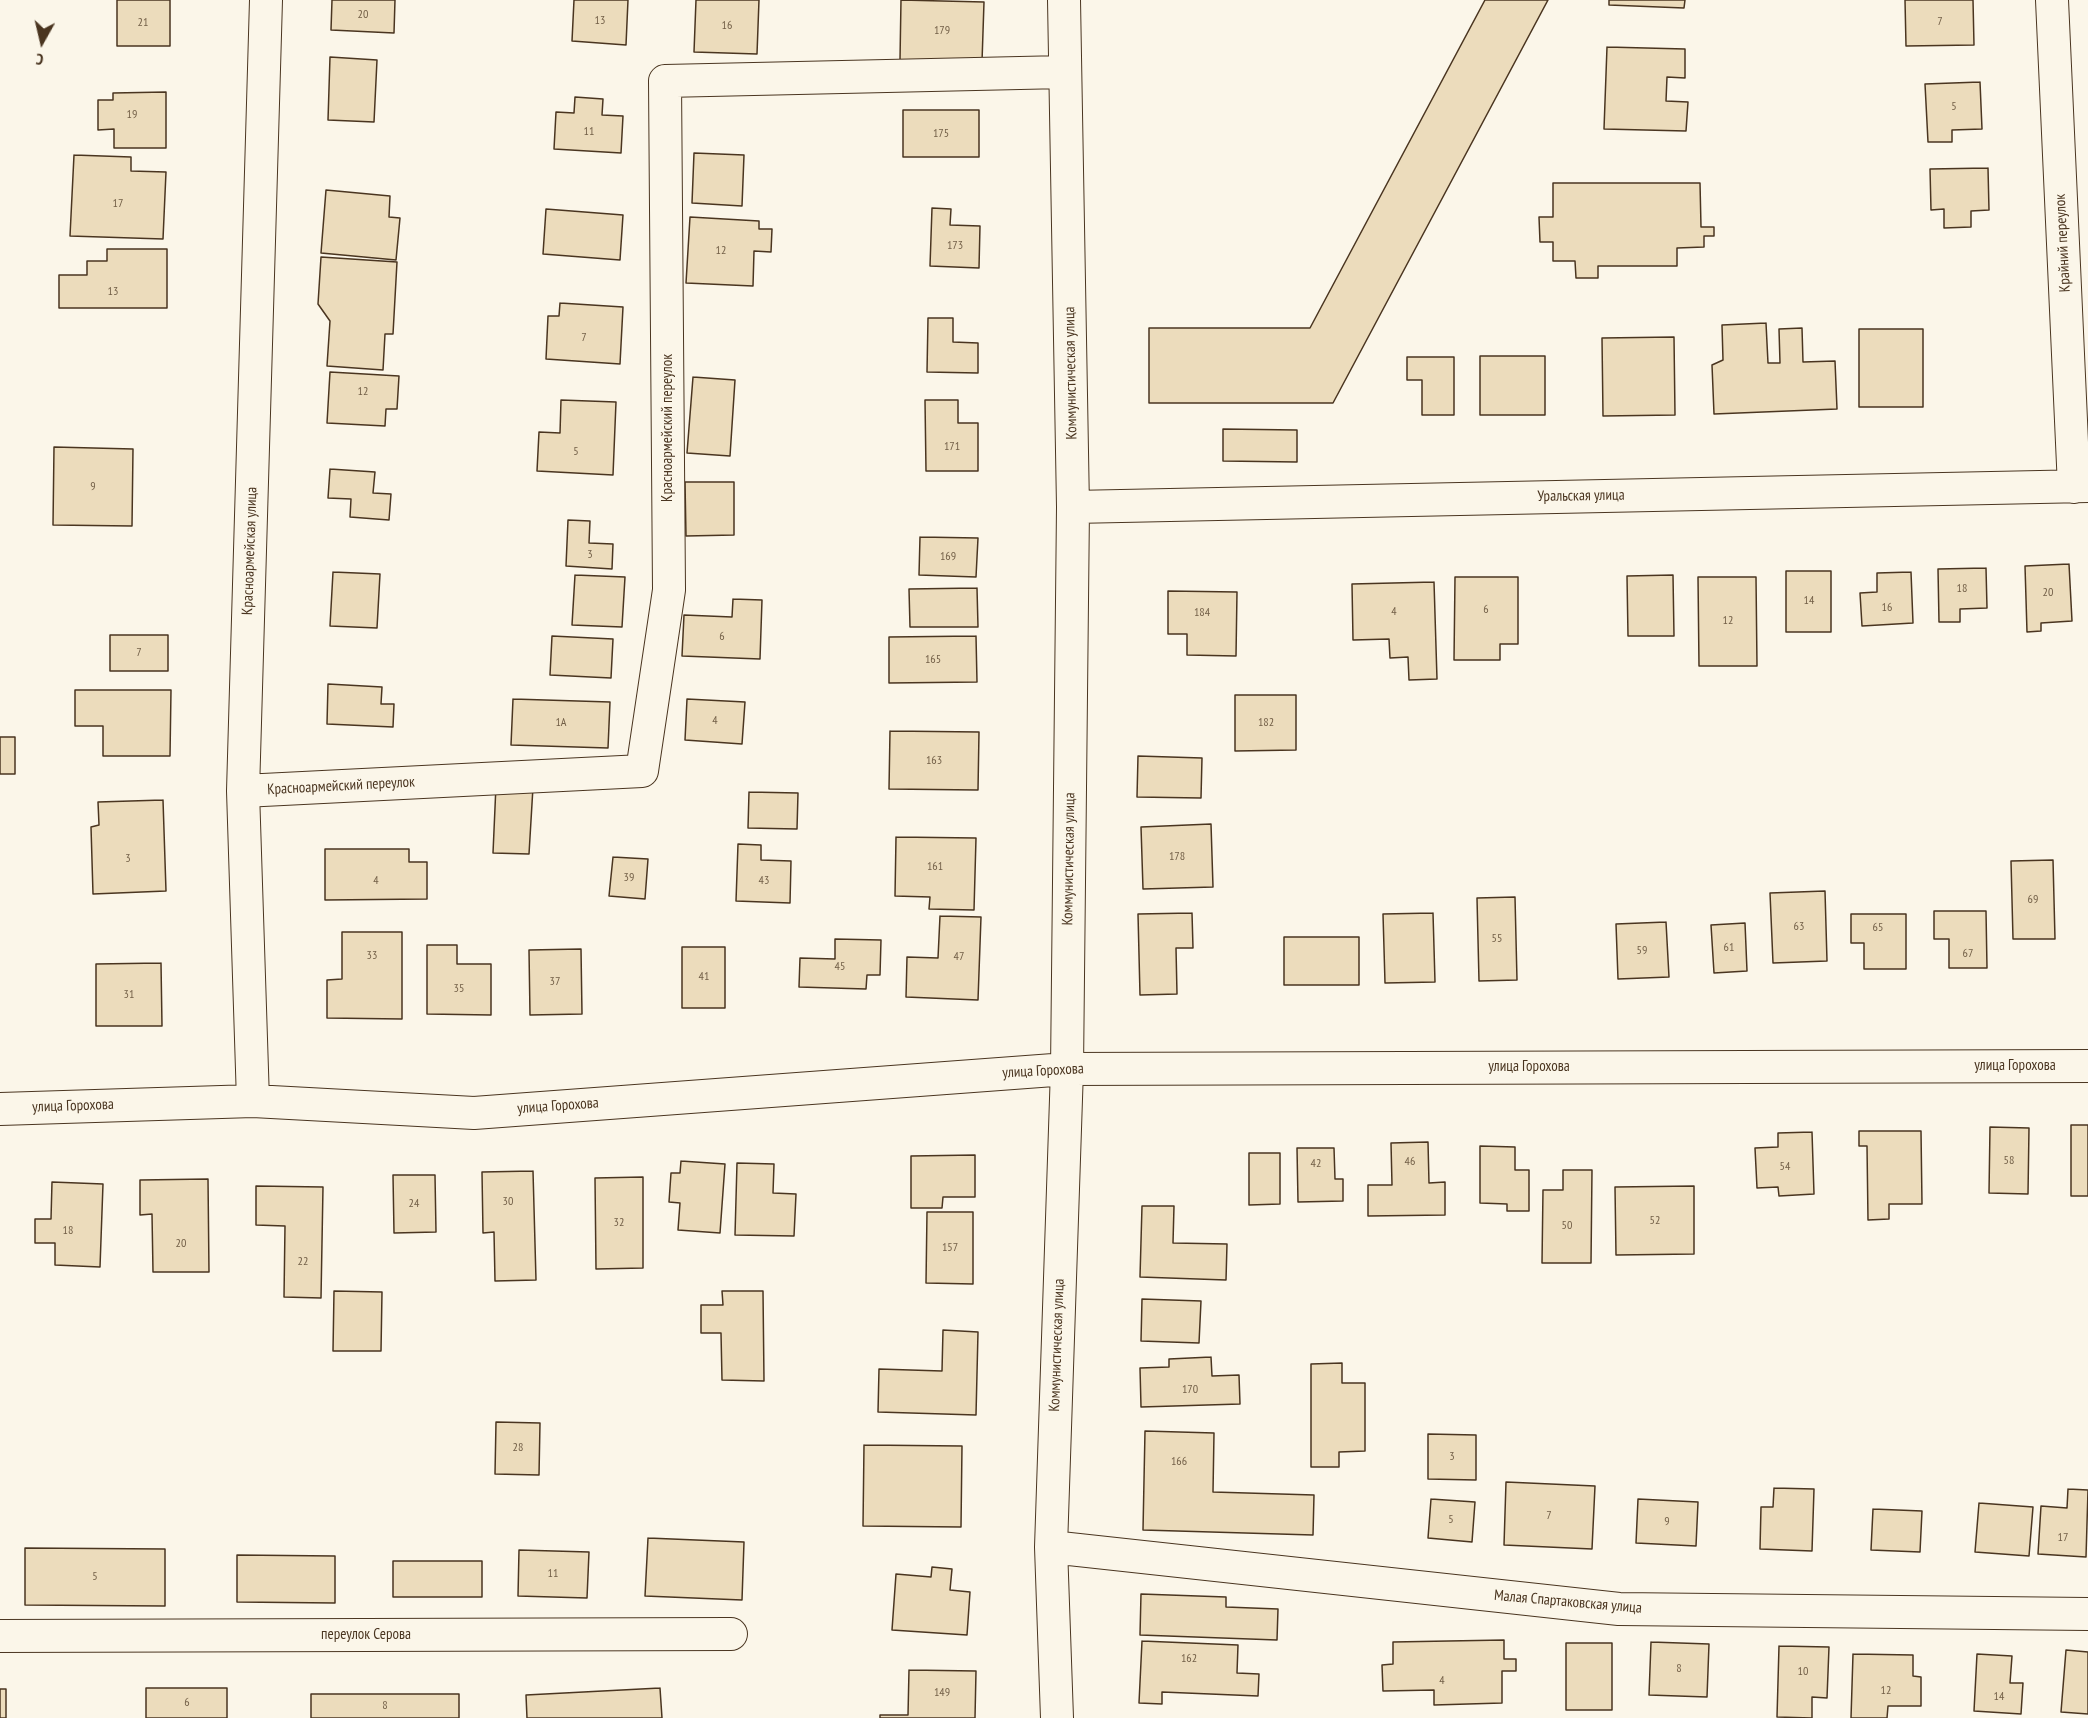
<!DOCTYPE html>
<html>
<head>
<meta charset="utf-8">
<style>
	body { margin:0 }
	#map { position:relative; width:2088px; height:1718px; overflow:hidden; background:#fbf6e9; font-family:"PT Sans Narrow",sans-serif }
	canvas { display:block }
	.north { position:absolute; left:12px; top:12px; width:60px; height:60px; -webkit-text-stroke:4px #fbf6e9; paint-order:stroke; rotate:188deg; font-size:16px; font-weight:700; line-height:24px; text-align:center; color:#4a3520 }
	.north::after { content:''; display:block; margin:auto; width:21px; height:27px; background:#4a3520; clip-path:polygon(50% 0,100% 100%,50% 72%,0 100%) }
</style>
</head>
<body>
<div id="map">
<canvas width="2088" height="1718"></canvas>
<div class="north">С</div>
</div>
<script>
const g = document.querySelector('canvas').getContext('2d');
g.lineJoin = 'round';
function fillPath(path, color) { g.fillStyle = color; g.fill(path, 'evenodd'); }
const shape = rows => new Path2D(rows.map(r => 'M' + r).join(''));
function stroke(path, color, width, dash) { g.strokeStyle = color; g.lineWidth = width; g.lineCap = dash ? 'butt' : 'round'; g.setLineDash(dash || []); g.stroke(path); }
function write(font, color, halo, rows, align = 'center') {
  g.font = font + ' "PT Sans Narrow",sans-serif'; g.lineWidth = 4.5; g.setLineDash([]); g.textBaseline = 'middle'; g.strokeStyle = halo; g.fillStyle = color; for (const [text, x, y, turn = 0] of rows) {
    g.save(); g.translate(x, y); g.rotate((+turn || 0) * Math.PI / 180); g.textAlign = isNaN(turn) ? turn : align; if (halo) g.strokeText(text, 0, 0); g.fillText(text, 0, 0); g.restore();
  }
}
const building = shape([
	[117,0,170,0,170,46,117,46,117,0],
	[332,0,395,0,394,33,331,30,332,0],
	[574,0,628,0,626,45,572,41,574,0],
	[696,0,759,0,757,54,694,52,696,0],
	[901,0,984,2,982,62,900,60,901,0],
	[1485,0,1548,0,1333,403,1149,403,1149,328,1310,328,1485,0],
	[1609,0,1685,0,1684,8,1609,5,1609,0],
	[1905,0,1973,0,1974,45,1906,46,1905,0],
	[1607,47,1685,49,1685,78,1667,77,1666,101,1688,102,1686,131,1604,129,1607,47],
	[330,57,377,60,374,122,328,120,330,57],
	[1980,82,1982,129,1952,130,1952,142,1928,142,1925,84,1980,82],
	[166,92,166,148,114,148,114,129,98,130,98,100,113,100,113,93,166,92],
	[575,97,603,99,602,115,623,116,621,153,554,149,556,112,574,113,575,97],
	[903,110,979,110,979,157,903,157,903,110],
	[694,153,744,155,742,206,692,203,694,153],
	[74,155,131,157,131,171,166,172,163,239,70,236,74,155],
	[1988,168,1989,210,1971,211,1971,227,1944,228,1944,209,1931,210,1930,169,1988,168],
	[1553,183,1700,183,1701,227,1714,227,1714,236,1704,236,1704,247,1677,248,1677,266,1598,266,1598,278,1576,278,1575,261,1553,261,1553,242,1540,242,1539,217,1553,217,1553,183],
	[326,190,390,196,389,217,400,218,396,260,321,253,326,190],
	[932,208,951,209,950,225,980,226,979,268,930,266,932,208],
	[546,209,623,215,620,260,543,254,546,209],
	[690,217,759,221,759,229,772,229,771,252,754,251,753,286,686,283,690,217],
	[107,249,167,249,167,308,59,308,59,275,87,275,87,261,107,261,107,249],
	[321,257,397,262,393,334,385,334,383,370,327,366,330,321,318,304,321,257],
	[560,303,623,307,620,364,546,359,548,316,559,316,560,303],
	[928,318,953,318,953,342,978,343,978,373,927,372,928,318],
	[1766,323,1768,363,1780,363,1779,329,1802,328,1803,362,1835,361,1837,409,1714,414,1712,365,1723,360,1722,325,1766,323],
	[1859,329,1923,329,1923,407,1859,407,1859,329],
	[1674,337,1675,415,1603,416,1602,338,1674,337],
	[1480,356,1545,356,1545,415,1480,415,1480,356],
	[1407,357,1454,357,1454,415,1422,415,1422,380,1407,380,1407,357],
	[330,372,399,376,397,409,386,409,385,426,327,423,330,372],
	[693,377,735,380,730,456,687,453,693,377],
	[561,400,616,402,613,475,537,471,539,432,560,433,561,400],
	[925,400,958,400,958,423,978,423,978,471,926,471,925,400],
	[1223,429,1297,430,1297,462,1223,461,1223,429],
	[54,447,133,449,132,526,53,525,54,447],
	[330,469,375,472,373,493,391,494,389,520,350,517,351,499,328,498,330,469],
	[685,482,734,482,734,535,686,536,685,482],
	[568,520,590,521,589,543,613,544,612,569,566,566,568,520],
	[920,537,978,538,976,577,919,575,920,537],
	[2069,564,2072,621,2041,623,2041,631,2027,632,2025,566,2069,564],
	[1986,568,1987,608,1960,609,1960,622,1939,622,1938,569,1986,568],
	[1786,571,1831,571,1831,632,1786,632,1786,571],
	[333,572,380,574,377,628,330,626,333,572],
	[1911,572,1913,623,1862,626,1860,593,1877,592,1877,573,1911,572],
	[575,575,625,577,622,627,572,625,575,575],
	[1673,575,1674,636,1628,636,1627,576,1673,575],
	[1455,577,1518,577,1518,644,1500,644,1500,660,1454,660,1455,577],
	[1698,577,1756,577,1757,666,1699,666,1698,577],
	[1434,582,1437,679,1409,680,1408,657,1390,658,1389,639,1353,640,1352,584,1434,582],
	[977,588,978,627,910,627,909,589,977,588],
	[1168,591,1237,592,1236,656,1187,655,1187,634,1168,634,1168,591],
	[733,599,762,600,760,659,682,656,684,615,732,617,733,599],
	[110,635,168,635,168,671,110,671,110,635],
	[552,636,613,639,611,678,550,675,552,636],
	[976,636,977,682,889,683,889,637,976,636],
	[328,684,382,687,381,704,394,704,393,727,327,724,328,684],
	[75,690,171,690,170,756,103,756,103,726,75,726,75,690],
	[1235,695,1296,695,1296,750,1235,751,1235,695],
	[513,699,610,702,608,748,511,745,513,699],
	[687,699,745,702,742,744,685,740,687,699],
	[890,731,979,732,978,790,889,789,890,731],
	[0,737,15,737,15,774,0,774,0,737],
	[1138,756,1202,758,1201,798,1137,797,1138,756],
	[496,785,533,787,529,854,493,853,496,785],
	[749,792,798,793,797,829,748,828,749,792],
	[163,800,166,891,93,894,91,827,99,825,98,802,163,800],
	[1211,824,1213,887,1143,889,1141,827,1211,824],
	[896,837,976,838,974,910,929,909,930,897,895,896,896,837],
	[738,844,761,845,761,860,791,861,790,903,736,901,738,844],
	[325,849,409,849,409,862,427,862,427,899,325,900,325,849],
	[613,857,648,859,645,899,609,896,613,857],
	[2053,860,2055,939,2013,939,2011,861,2053,860],
	[1825,891,1827,961,1773,963,1770,893,1825,891],
	[1515,897,1517,980,1479,981,1477,898,1515,897],
	[1934,911,1986,911,1987,968,1949,968,1949,939,1934,939,1934,911],
	[1192,913,1193,948,1176,948,1177,994,1140,995,1138,914,1192,913],
	[1433,913,1435,982,1385,983,1383,914,1433,913],
	[1851,914,1906,914,1906,969,1864,969,1864,943,1851,943,1851,914],
	[940,916,981,917,978,1000,906,997,907,957,938,958,940,916],
	[1666,922,1669,977,1618,979,1616,924,1666,922],
	[1745,923,1747,971,1714,973,1711,925,1745,923],
	[342,932,402,932,402,1019,327,1018,327,980,342,979,342,932],
	[1284,937,1359,937,1359,985,1284,985,1284,937],
	[835,939,881,940,880,975,867,975,866,989,799,987,800,958,835,959,835,939],
	[427,945,457,945,457,964,491,964,491,1015,427,1014,427,945],
	[682,947,725,947,725,1008,682,1008,682,947],
	[581,949,582,1014,530,1015,529,950,581,949],
	[161,963,162,1026,96,1026,96,964,161,963],
	[2071,1125,2088,1125,2088,1196,2071,1196,2071,1125],
	[1990,1127,2029,1128,2028,1194,1989,1193,1990,1127],
	[1859,1131,1921,1131,1922,1204,1889,1204,1889,1219,1868,1220,1867,1146,1859,1146,1859,1131],
	[1812,1132,1814,1194,1779,1196,1778,1187,1757,1188,1755,1148,1778,1147,1778,1133,1812,1132],
	[1428,1142,1429,1183,1445,1182,1445,1215,1368,1216,1368,1185,1392,1185,1391,1143,1428,1142],
	[1480,1146,1515,1147,1515,1170,1529,1170,1529,1211,1507,1211,1507,1204,1480,1203,1480,1146],
	[1297,1148,1334,1148,1335,1179,1343,1179,1343,1201,1298,1202,1297,1148],
	[1249,1153,1280,1153,1280,1204,1249,1205,1249,1153],
	[975,1155,975,1197,943,1197,942,1208,911,1208,911,1156,975,1155],
	[681,1161,725,1164,720,1233,678,1230,680,1203,669,1202,671,1173,680,1173,681,1161],
	[737,1163,774,1164,773,1193,796,1194,794,1236,735,1235,737,1163],
	[1563,1170,1592,1170,1591,1263,1542,1263,1543,1190,1563,1190,1563,1170],
	[533,1171,536,1280,495,1281,494,1232,483,1233,482,1172,533,1171],
	[393,1175,435,1175,436,1232,394,1233,393,1175],
	[643,1177,643,1268,596,1269,595,1178,643,1177],
	[208,1179,209,1272,153,1272,152,1214,140,1215,140,1180,208,1179],
	[52,1182,103,1184,100,1267,55,1265,55,1243,35,1243,35,1219,51,1219,52,1182],
	[256,1186,323,1187,321,1298,284,1297,285,1226,256,1225,256,1186],
	[1694,1186,1694,1254,1616,1255,1615,1187,1694,1186],
	[1142,1206,1174,1206,1173,1243,1227,1244,1226,1280,1140,1277,1142,1206],
	[927,1212,973,1212,973,1284,926,1283,927,1212],
	[334,1291,382,1292,381,1351,333,1351,334,1291],
	[722,1291,763,1291,764,1381,722,1380,721,1333,701,1333,701,1305,723,1305,722,1291],
	[1142,1299,1201,1301,1199,1343,1141,1341,1142,1299],
	[943,1330,978,1332,976,1415,878,1412,879,1369,942,1371,943,1330],
	[1211,1357,1212,1376,1239,1375,1240,1404,1141,1407,1140,1368,1169,1367,1169,1359,1211,1357],
	[1342,1363,1342,1383,1365,1383,1365,1451,1339,1452,1339,1467,1311,1467,1311,1364,1342,1363],
	[496,1422,540,1423,539,1475,495,1474,496,1422],
	[1145,1431,1214,1433,1213,1492,1314,1495,1313,1535,1143,1530,1145,1431],
	[1428,1434,1476,1435,1476,1480,1428,1479,1428,1434],
	[864,1445,962,1446,961,1527,863,1526,864,1445],
	[1506,1482,1595,1486,1592,1549,1504,1545,1506,1482],
	[1774,1488,1814,1489,1812,1551,1760,1549,1761,1507,1773,1507,1774,1488],
	[2068,1489,2088,1490,2086,1557,2038,1554,2041,1506,2067,1508,2068,1489],
	[1431,1499,1475,1502,1472,1542,1428,1538,1431,1499],
	[1638,1499,1698,1502,1696,1546,1636,1543,1638,1499],
	[1979,1503,2033,1507,2029,1556,1975,1552,1979,1503],
	[1873,1509,1922,1511,1920,1552,1871,1550,1873,1509],
	[648,1538,744,1542,742,1600,645,1596,648,1538],
	[25,1548,165,1549,165,1606,25,1605,25,1548],
	[519,1550,589,1552,587,1598,518,1596,519,1550],
	[237,1555,335,1556,335,1603,237,1602,237,1555],
	[393,1561,482,1561,482,1597,393,1597,393,1561],
	[932,1567,952,1569,950,1590,970,1592,967,1635,892,1630,896,1574,931,1577,932,1567],
	[1141,1594,1226,1597,1226,1607,1278,1609,1277,1640,1140,1635,1141,1594],
	[1504,1640,1504,1659,1516,1659,1516,1671,1502,1671,1502,1703,1434,1705,1434,1690,1383,1691,1382,1665,1393,1664,1393,1642,1504,1640],
	[1142,1641,1238,1645,1237,1673,1259,1674,1258,1696,1162,1692,1162,1704,1139,1703,1142,1641],
	[1651,1642,1709,1644,1707,1697,1649,1695,1651,1642],
	[1566,1643,1612,1643,1612,1710,1566,1710,1566,1643],
	[1779,1646,1829,1647,1827,1698,1812,1697,1812,1718,1777,1717,1779,1646],
	[2066,1650,2088,1652,2088,1714,2061,1712,2066,1650],
	[1853,1654,1913,1655,1913,1676,1921,1677,1921,1706,1888,1706,1887,1718,1851,1718,1853,1654],
	[1977,1654,2012,1656,2010,1683,2023,1683,2021,1714,1974,1711,1977,1654],
	[909,1670,976,1671,975,1718,880,1718,880,1715,908,1715,909,1670],
	[146,1688,227,1688,227,1718,146,1718,146,1688],
	[660,1688,662,1718,527,1718,526,1695,660,1688],
	[0,1689,6,1689,6,1718,0,1718,0,1689],
	[311,1694,459,1694,459,1718,311,1718,311,1694]
]);
fillPath(building, '#ecdcbc');
stroke(building, '#4a3520', 1.5);
const minor = shape([
	[2052,0,2074,487],
	[1073,507,2088,486],
	[243,791,642,771,669,590,665,81,1064,72],
	[253,1101,243,791,266,0],
	[0,1109,253,1101,474,1113,1067,1069,2088,1066],
	[1051,1547,1619,1609,2088,1614],
	[0,1636,731,1634],
	[1057,1718,1051,1547,1067,1069,1073,507,1064,0]
]);
stroke(minor, '#4a3520', 34);
stroke(minor, '#fbf6e9', 32);
write('12px', '#725f47', null, [
	["20",363,15],
	["13",600,21],
	["7",1940,22],
	["21",143,23],
	["16",727,26],
	["179",942,31],
	["5",1954,107],
	["19",132,115],
	["11",589,132],
	["175",941,134],
	["17",118,204],
	["173",955,246],
	["12",721,251],
	["13",113,292],
	["7",584,338],
	["12",363,392],
	["171",952,447],
	["5",576,452],
	["9",93,487],
	["3",590,555],
	["169",948,557],
	["18",1962,589],
	["20",2048,593],
	["14",1809,601],
	["16",1887,608],
	["6",1486,610],
	["4",1394,612],
	["184",1202,613],
	["12",1728,621],
	["6",722,637],
	["7",139,653],
	["165",933,660],
	["4",715,721],
	["1А",561,723],
	["182",1266,723],
	["163",934,761],
	["178",1177,857],
	["3",128,859],
	["161",935,867],
	["39",629,878],
	["4",376,881],
	["43",764,881],
	["69",2033,900],
	["63",1799,927],
	["65",1878,928],
	["55",1497,939],
	["61",1729,948],
	["59",1642,951],
	["67",1968,954],
	["33",372,956],
	["47",959,957],
	["45",840,967],
	["41",704,977],
	["37",555,982],
	["35",459,989],
	["31",129,995],
	["58",2009,1161],
	["46",1410,1162],
	["42",1316,1164],
	["54",1785,1167],
	["30",508,1202],
	["24",414,1204],
	["52",1655,1221],
	["32",619,1223],
	["50",1567,1226],
	["18",68,1231],
	["20",181,1244],
	["157",950,1248],
	["22",303,1262],
	["170",1190,1390],
	["28",518,1448],
	["3",1452,1457],
	["166",1179,1462],
	["7",1549,1516],
	["5",1451,1520],
	["9",1667,1522],
	["17",2063,1538],
	["11",553,1574],
	["5",95,1577],
	["162",1189,1659],
	["8",1679,1669],
	["10",1803,1672],
	["4",1442,1681],
	["12",1886,1691],
	["149",942,1693],
	["14",1999,1697],
	["6",187,1703],
	["8",385,1706]
]);
write('15px', '#4a3520', '#fbf6e9', [
	["Крайний переулок",2063,243,-93],
	["Коммунистическая улица",1071,373,-91],
	["Красноармейский переулок",668,428,-90],
	["Уральская улица",1581,496,-1],
	["Красноармейская улица",250,551,-88],
	["Красноармейский переулок",341,786,-3],
	["Коммунистическая улица",1069,859,-89],
	["улица Горохова",2015,1066],
	["улица Горохова",1529,1067],
	["улица Горохова",1043,1071,-3],
	["улица Горохова",73,1106,-2],
	["улица Горохова",558,1106,-4],
	["Коммунистическая улица",1057,1345,-88],
	["Малая Спартаковская улица",1568,1602,5],
	["переулок Серова",366,1635]
]);
</script>
</body>
</html>
